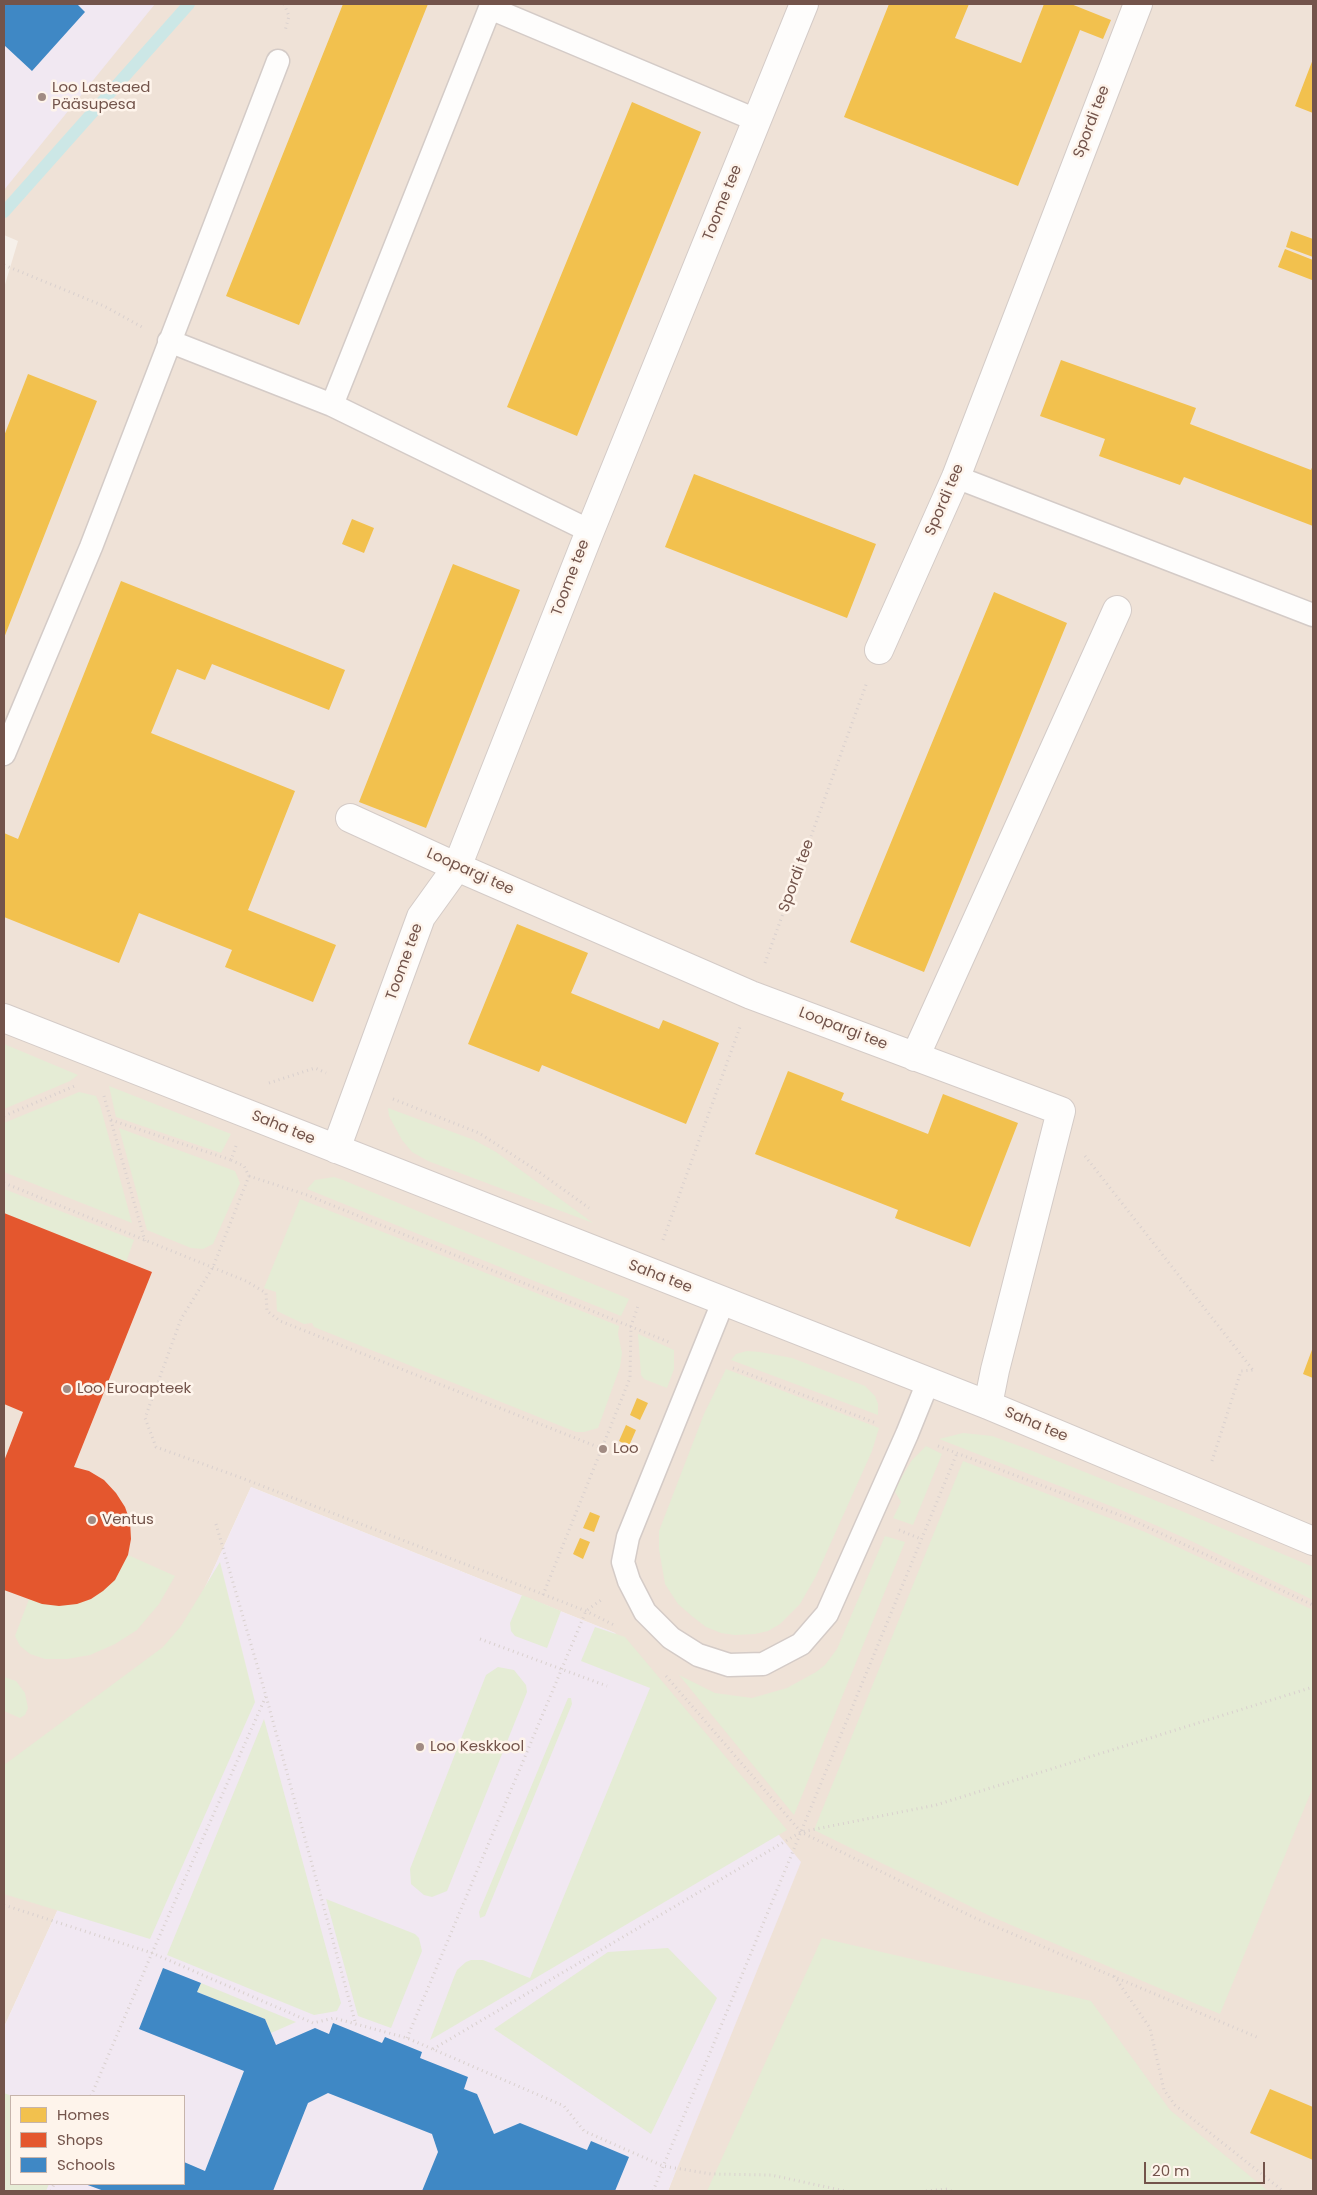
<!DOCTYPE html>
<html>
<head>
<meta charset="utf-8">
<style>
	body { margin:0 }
	#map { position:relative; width:1317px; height:2195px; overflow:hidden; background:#f6f0ea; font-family:Poppins,sans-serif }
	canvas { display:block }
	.frame { position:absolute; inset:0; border:5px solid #73544b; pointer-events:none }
	.legend { position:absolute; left:10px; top:2095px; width:175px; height:90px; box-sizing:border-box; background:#fef4eb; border:1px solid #c6b4ab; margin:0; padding:6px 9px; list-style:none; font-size:15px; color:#73544b }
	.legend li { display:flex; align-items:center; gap:10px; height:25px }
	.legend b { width:25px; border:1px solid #c6b4ab }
	.scale { position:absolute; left:1144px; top:2162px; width:121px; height:22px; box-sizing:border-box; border:2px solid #73544b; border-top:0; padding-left:6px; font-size:15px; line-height:18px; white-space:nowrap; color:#73544b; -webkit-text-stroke:4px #fef4eb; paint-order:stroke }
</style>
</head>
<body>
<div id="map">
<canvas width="1317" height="2195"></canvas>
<div class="frame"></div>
<ul class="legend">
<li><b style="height:14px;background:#f2c14e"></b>Homes</li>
<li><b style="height:14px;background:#e4572e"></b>Shops</li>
<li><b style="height:14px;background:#3f88c5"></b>Schools</li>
</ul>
<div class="scale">20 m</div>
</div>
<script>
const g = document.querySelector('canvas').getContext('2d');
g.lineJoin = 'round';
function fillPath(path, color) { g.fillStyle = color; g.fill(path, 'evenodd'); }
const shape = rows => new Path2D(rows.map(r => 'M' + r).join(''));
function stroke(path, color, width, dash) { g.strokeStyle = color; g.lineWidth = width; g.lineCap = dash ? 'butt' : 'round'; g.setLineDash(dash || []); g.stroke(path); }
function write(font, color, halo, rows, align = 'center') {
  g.font = font + ' Poppins,sans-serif'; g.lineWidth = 5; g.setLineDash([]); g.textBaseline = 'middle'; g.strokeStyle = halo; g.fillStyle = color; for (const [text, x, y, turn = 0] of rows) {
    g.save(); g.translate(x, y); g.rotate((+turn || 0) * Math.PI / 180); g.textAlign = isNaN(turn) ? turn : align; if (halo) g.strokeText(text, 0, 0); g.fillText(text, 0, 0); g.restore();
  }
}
fillPath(shape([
	[4,4,1313,4,1313,2191,668,2191,674,2175,615,1633,251,1487,4,2027,4,288,18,241,4,235]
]), '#efe2d7');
fillPath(shape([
	[4,4,155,4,4,190],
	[251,1487,615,1633,801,1862,668,2191,4,2191,4,2027],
	[11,2096,184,2096,184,2184,11,2184]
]), '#f1e8f2');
fillPath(shape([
	[4,1044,78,1075,70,1081,4,1109],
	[109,1086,231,1134,221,1153,116,1117],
	[79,1092,96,1096,100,1105,132,1223,4,1172,4,1123],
	[388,1108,474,1140,496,1152,593,1223,428,1161,412,1152,402,1140,389,1116],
	[119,1128,235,1171,240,1183,213,1244,203,1249,191,1248,147,1230],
	[334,1177,343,1180,629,1299,621,1316,307,1189,315,1180],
	[4,1189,134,1240,126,1262,4,1213],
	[300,1199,619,1326,618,1334,622,1353,620,1367,598,1428,584,1432,576,1432,314,1327,312,1323,304,1324,277,1311,276,1292,264,1288],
	[638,1334,674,1350,674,1369,667,1388,644,1379,641,1375],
	[747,1351,760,1352,792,1358,865,1386,875,1396,878,1404,878,1415,731,1360,736,1354],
	[726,1369,879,1428,872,1451,816,1576,800,1604,780,1624,768,1631,755,1634,735,1635,721,1633,706,1627,693,1617,678,1604,665,1584,659,1549,659,1531,704,1414],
	[963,1433,992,1436,1030,1450,1179,1510,1313,1567,1313,1600,1187,1539,1121,1510,939,1439],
	[926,1446,942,1454,913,1525,893,1518,901,1502,894,1490,912,1460],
	[963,1461,1145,1532,1313,1610,1313,1787,1220,2014,990,1916,814,1830],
	[885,1536,905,1542,794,1815,679,1675,715,1693,752,1698,787,1688,816,1672,825,1665,837,1649],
	[128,1555,175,1576,159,1604,137,1630,115,1644,90,1655,67,1659,45,1659,30,1654,20,1646,15,1636,29,1599,77,1604,91,1599,115,1580],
	[220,1562,255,1702,150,1939,4,1894,4,1765,163,1647,181,1626],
	[522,1595,561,1611,547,1648,515,1636,511,1631,510,1623],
	[595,1627,625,1637,787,1830,430,2040,454,1977,457,1970,466,1962,471,1960,483,1960,530,1978,650,1688,581,1661],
	[498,1667,514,1670,526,1685,527,1692,447,1891,432,1897,424,1895,411,1884,410,1869,486,1675],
	[4,1677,16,1681,25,1693,28,1708,25,1715,20,1718,4,1711],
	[568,1698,571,1698,572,1704,485,1916,480,1918,479,1912],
	[264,1719,341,2003,337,2011,314,2015,167,1955],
	[326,1899,415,1934,419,1938,422,1951,391,2028,358,2016],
	[822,1938,1091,2001,1170,2110,1268,2191,707,2191],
	[668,1948,717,1998,651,2134,494,2029,608,1952],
	[201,1983,296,2022,271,2033,265,2019,197,1992],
	[4,2093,12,2096,11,2184,49,2184,46,2191,4,2191]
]), '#e5ecd5');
fillPath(shape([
	[343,4,428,4,299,325,226,296],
	[889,4,969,4,955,38,1021,63,1044,4,1071,4,1111,20,1103,39,1080,30,1018,186,844,117],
	[1313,59,1313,113,1295,106],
	[632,102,701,132,577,436,507,407],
	[1291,231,1313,239,1313,257,1286,247],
	[1285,249,1313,260,1312,280,1278,267],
	[1061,360,1196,408,1190,424,1311,470,1313,465,1313,526,1184,477,1180,485,1099,456,1105,439,1040,416],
	[28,374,97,401,4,638,4,436],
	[694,474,876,544,847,618,665,547],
	[352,519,374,528,364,553,342,544],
	[453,564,520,590,426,828,359,802],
	[121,581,345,670,329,710,212,664,205,680,177,669,151,733,295,791,248,910,336,945,313,1002,225,967,232,950,139,913,119,963,4,917,4,833,18,839],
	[994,592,1067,623,924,972,850,942],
	[517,924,588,953,571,993,659,1029,663,1020,719,1043,686,1124,542,1065,539,1072,468,1044],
	[788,1071,844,1093,841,1100,928,1134,943,1094,1018,1123,970,1247,895,1218,898,1210,755,1154],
	[1313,1347,1313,1378,1303,1374],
	[637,1398,648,1403,640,1420,630,1415],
	[626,1425,636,1430,629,1446,619,1441],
	[590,1512,600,1516,594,1532,583,1528],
	[580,1538,590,1542,583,1559,573,1554],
	[1270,2089,1313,2107,1313,2160,1250,2133]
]), '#f2c14e');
fillPath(shape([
	[4,1213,152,1272,74,1467,89,1471,104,1480,116,1493,125,1507,130,1521,131,1539,128,1555,115,1580,103,1591,91,1599,77,1604,59,1606,42,1604,4,1590,4,1461,23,1412,4,1404]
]), '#e4572e');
fillPath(shape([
	[4,4,77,4,85,12,32,71,4,45],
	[163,1968,201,1983,197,1992,265,2019,276,2045,315,2028,329,2034,333,2023,382,2043,385,2037,422,2052,420,2058,468,2077,464,2089,477,2094,494,2134,520,2123,587,2150,591,2141,629,2157,615,2191,422,2191,438,2152,432,2134,328,2093,308,2103,273,2191,104,2191,85,2184,184,2184,184,2162,205,2171,244,2071,139,2029]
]), '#3f88c5');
stroke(shape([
	[4,212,189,4]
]), '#cce7e6', 12);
const service = shape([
	[169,341,332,405,590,531],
	[332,405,490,8,756,120],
	[956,477,1313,615],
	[4,754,91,547,278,61],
	[723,1302,628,1537,623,1562,629,1581,645,1612,671,1638,698,1655,729,1665,763,1664,801,1644,827,1614,907,1434,928,1382]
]);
const minor = shape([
	[879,650,956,477,1138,4],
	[350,818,457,867,751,995,1061,1111,995,1370,988,1405],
	[4,1018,988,1405,1313,1541],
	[915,1057,1117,610],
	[336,1149,421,917,457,867,590,531,804,4]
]);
stroke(service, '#d4cbc7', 25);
stroke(minor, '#d4cbc7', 30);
stroke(shape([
	[284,4,289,16,285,31],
	[4,265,104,306,142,327],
	[765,963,867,682],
	[269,1083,315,1068,326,1073],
	[104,1096,145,1241],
	[393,1099,479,1133,539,1172,589,1208],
	[4,1116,77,1085],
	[111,1120,231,1160],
	[236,1146,231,1160,244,1166,249,1176,213,1267,181,1319,145,1418,156,1447,239,1477,527,1588,586,1611,614,1625],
	[1085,1156,1253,1370],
	[249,1176,307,1195,671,1343],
	[4,1183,246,1281,266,1293,267,1311,280,1321,603,1449],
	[663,1240,740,1027],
	[733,1368,876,1423],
	[938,1446,1130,1519,1313,1605],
	[1212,1461,1241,1371,1253,1370],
	[216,1524,266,1696,356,2025],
	[899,1530,921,1539],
	[543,1595,630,1378,631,1326,638,1306],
	[480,1639,607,1686],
	[666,1676,801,1832,975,1918,1259,2038],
	[4,1905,152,1953,313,2023,334,2018,407,2038,564,2106,584,2131,663,2166,711,2174,771,2175,845,2191],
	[1114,1976,1150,2028,1164,2090,1175,2105,1283,2191],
	[407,2038,586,1611,601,1600],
	[433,2049,801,1832,936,1805,1313,1687],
	[91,2096,152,1953,266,1696],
	[51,2191,54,2184],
	[653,2191,957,1453],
	[926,2191,948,2189,951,2191]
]), '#d9d0ce', 3, [1, 4]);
stroke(service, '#fefdfc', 22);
stroke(minor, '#fefdfc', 28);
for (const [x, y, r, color] of [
	[42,97,5,"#a18b83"],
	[67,1389,5,"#a18b83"],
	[603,1449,5,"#a18b83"],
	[92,1520,5,"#a18b83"],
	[420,1747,5,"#a18b83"]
]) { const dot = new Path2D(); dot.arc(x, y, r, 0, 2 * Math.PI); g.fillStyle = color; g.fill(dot); stroke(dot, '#fef4eb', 2); }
write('15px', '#73544b', '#fef4eb', [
	["Loo Lasteaed",52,88],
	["Pääsupesa",52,105],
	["Loo Euroapteek",77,1389],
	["Loo",613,1449],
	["Ventus",102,1520],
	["Loo Keskkool",430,1747]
], 'left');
write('15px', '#73544b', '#fef4eb', [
	["Spordi tee",1092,122,-69],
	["Toome tee",723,203,-68],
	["Spordi tee",945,500,-67],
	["Toome tee",571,578,-69],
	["Loopargi tee",470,872,24],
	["Spordi tee",797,876,-70],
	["Toome tee",405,962,-70],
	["Loopargi tee",843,1029,21],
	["Saha tee",283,1128,22],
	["Saha tee",660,1277,21],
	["Saha tee",1036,1425,23]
]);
</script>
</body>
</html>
